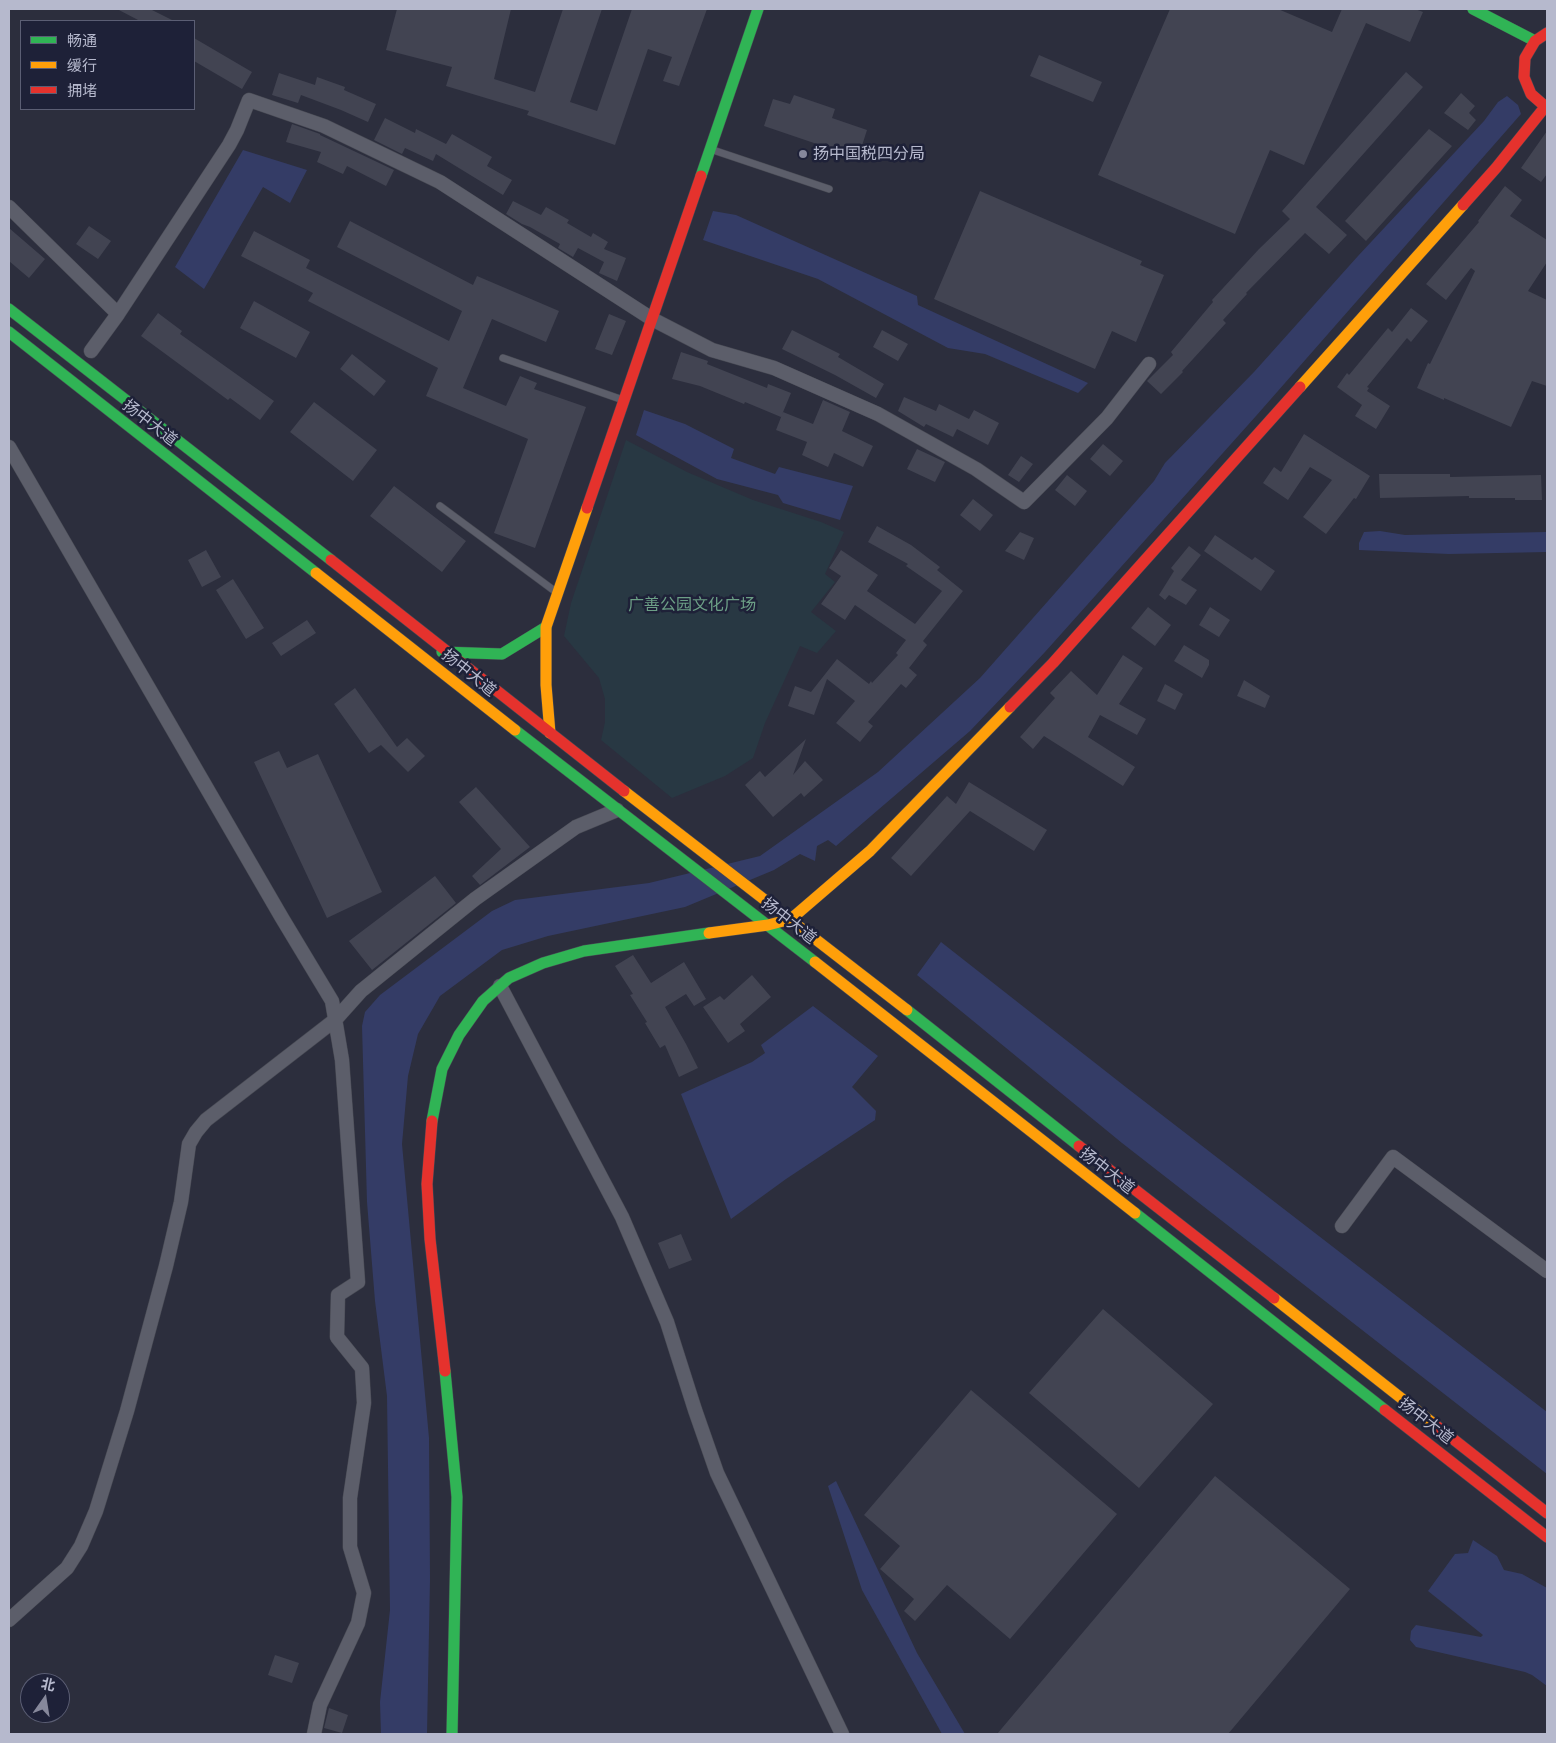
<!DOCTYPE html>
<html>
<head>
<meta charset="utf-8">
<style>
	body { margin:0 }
	#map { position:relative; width:1556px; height:1743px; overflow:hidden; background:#2c2e3d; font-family:"Public Sans","Noto Sans SC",sans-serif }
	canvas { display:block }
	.frame { position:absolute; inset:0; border:10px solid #b6b9cd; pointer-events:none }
	.legend { position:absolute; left:20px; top:20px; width:175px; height:90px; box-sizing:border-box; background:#1e2138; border:1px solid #5b5e74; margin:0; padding:6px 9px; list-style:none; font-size:15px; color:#b6b9cd }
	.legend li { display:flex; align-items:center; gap:10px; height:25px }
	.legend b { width:25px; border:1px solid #5b5e74 }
	.north { position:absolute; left:20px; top:1673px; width:50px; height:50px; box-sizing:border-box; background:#1e2138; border:1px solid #5b5e74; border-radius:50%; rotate:13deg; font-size:14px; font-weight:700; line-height:20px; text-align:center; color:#b6b9cd }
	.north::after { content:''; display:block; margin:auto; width:18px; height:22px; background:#86889b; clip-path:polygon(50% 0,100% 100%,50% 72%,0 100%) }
</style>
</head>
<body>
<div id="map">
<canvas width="1556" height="1743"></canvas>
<div class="frame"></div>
<ul class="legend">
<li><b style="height:6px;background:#30b455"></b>畅通</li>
<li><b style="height:6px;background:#ff9f0a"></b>缓行</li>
<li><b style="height:6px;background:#e5322d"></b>拥堵</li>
</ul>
<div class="north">北</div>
</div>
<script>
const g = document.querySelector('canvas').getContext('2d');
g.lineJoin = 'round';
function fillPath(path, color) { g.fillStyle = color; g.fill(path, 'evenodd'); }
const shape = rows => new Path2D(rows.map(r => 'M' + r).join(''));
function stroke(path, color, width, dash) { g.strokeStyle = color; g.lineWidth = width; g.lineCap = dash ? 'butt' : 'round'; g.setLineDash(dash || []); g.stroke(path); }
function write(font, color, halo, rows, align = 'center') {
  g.font = font + ' "Public Sans","Noto Sans SC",sans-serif'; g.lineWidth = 5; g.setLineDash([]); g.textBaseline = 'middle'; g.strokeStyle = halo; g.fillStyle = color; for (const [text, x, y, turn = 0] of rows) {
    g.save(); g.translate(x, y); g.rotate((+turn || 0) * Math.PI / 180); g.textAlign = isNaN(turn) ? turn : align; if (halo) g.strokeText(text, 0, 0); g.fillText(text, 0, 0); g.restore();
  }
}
fillPath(shape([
	[626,440,687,472,753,500,821,522,844,532,825,574,835,582,811,612,836,631,817,653,800,646,765,723,753,758,725,776,672,798,601,740,605,722,605,699,599,678,564,636,571,603]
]), '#283843');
fillPath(shape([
	[1507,96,1518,105,1521,114,1256,416,1045,652,970,731,836,846,828,840,817,846,815,861,800,854,774,870,685,907,548,936,502,950,440,996,418,1034,408,1076,402,1144,429,1438,430,1579,427,1734,381,1734,380,1702,390,1610,387,1396,375,1301,367,1202,362,1026,365,1012,380,995,492,911,515,900,649,883,760,856,878,772,980,678,1154,481,1165,463,1254,372,1358,256,1484,121,1498,102],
	[243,150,307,170,290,203,263,187,204,289,175,267],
	[713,211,736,215,917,296,918,305,1088,383,1078,393,985,354,948,348,818,279,703,240],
	[644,410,685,424,734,449,731,458,775,474,779,467,853,486,840,520,783,503,778,495,717,479,636,435],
	[1380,531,1405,535,1547,532,1547,552,1449,554,1359,550,1359,543,1364,532],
	[941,942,1127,1088,1547,1412,1547,1474,1122,1143,917,975],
	[813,1006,878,1056,852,1087,876,1111,875,1120,786,1179,731,1219,681,1094,752,1062,765,1053,761,1045],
	[836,1481,917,1653,965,1734,942,1734,862,1590,828,1486],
	[1473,1540,1497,1556,1504,1570,1522,1574,1547,1588,1547,1686,1532,1675,1525,1672,1416,1647,1410,1640,1411,1631,1416,1625,1481,1637,1483,1635,1428,1591,1455,1554,1468,1553]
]), '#343c66');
fillPath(shape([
	[117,9,150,9,174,21,140,21],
	[397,9,511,9,494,79,535,92,563,9,602,9,570,102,597,111,632,9,707,9,679,86,663,81,672,57,648,49,615,145,527,115,529,111,446,86,452,67,386,50],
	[1170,9,1278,9,1332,32,1342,9,1415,9,1423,12,1410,42,1366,23,1304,165,1270,150,1235,234,1098,175],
	[194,38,252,72,242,89,194,61],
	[1039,55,1102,82,1093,102,1030,76],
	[1406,72,1423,87,1316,207,1347,235,1329,254,1305,233,1246,293,1247,294,1223,320,1226,323,1182,371,1183,372,1161,394,1147,381,1173,355,1171,352,1213,302,1212,300,1259,249,1290,219,1282,211],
	[279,73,315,85,317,77,345,87,344,90,376,104,368,122,341,110,301,95,298,103,272,95],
	[1461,93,1475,106,1469,113,1476,120,1468,130,1444,113],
	[794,95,835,109,832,118,867,130,858,158,764,126,773,99,790,104],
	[385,118,415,133,416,129,446,144,452,134,492,157,487,166,512,180,503,195,436,154,433,161,405,148,402,154,374,140],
	[292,124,320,134,320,135,394,170,386,186,347,166,343,174,317,162,321,152,286,142],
	[1429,129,1452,146,1366,241,1345,221],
	[1547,131,1547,174,1541,182,1521,168],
	[1505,186,1522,200,1510,216,1547,240,1547,262,1528,291,1547,300,1547,386,1532,381,1511,427,1444,398,1444,400,1417,388,1428,363,1430,364,1475,271,1471,268,1446,300,1426,284,1479,222,1478,221],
	[980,191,1142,261,1140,265,1164,275,1136,342,1112,331,1095,369,934,299],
	[513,201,541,215,546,207,569,220,567,223,591,237,593,233,608,242,604,249,626,258,617,281,599,273,604,262,578,248,573,257,558,248,560,244,530,227,522,224,506,214],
	[350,221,473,285,477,276,559,311,546,342,492,319,463,388,506,406,520,376,537,383,534,389,586,407,535,548,494,533,528,439,426,396,438,368,308,301,313,293,241,256,254,231,310,260,306,268,449,341,462,311,337,247],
	[89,226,111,241,98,259,76,244],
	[9,228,45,259,29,278,9,261],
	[254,301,310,332,296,358,240,328],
	[1411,308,1428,321,1411,342,1407,338,1367,387,1369,388,1367,391,1390,406,1376,429,1355,416,1362,405,1337,387,1347,373,1349,375,1388,328,1392,332],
	[158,313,182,331,180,334,274,401,260,420,230,398,228,400,141,336],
	[609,314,626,321,612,355,595,349],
	[792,330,840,354,838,357,884,384,876,398,835,375,782,349],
	[882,330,908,344,898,361,873,347],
	[681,352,708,361,707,364,767,388,768,384,791,393,781,417,745,402,744,404,700,386,672,379],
	[352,354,386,381,374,396,340,369],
	[904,397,936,411,939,404,969,419,974,410,999,423,988,445,957,429,953,437,926,424,924,427,898,411],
	[823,400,850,412,842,431,873,446,863,467,834,453,828,467,802,455,807,442,776,430,783,412,813,424],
	[314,402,377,450,353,481,290,432],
	[1304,434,1370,476,1356,499,1354,498,1326,534,1303,517,1332,480,1310,467,1288,500,1263,483,1274,467,1281,472],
	[1103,444,1123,461,1110,476,1090,459],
	[917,449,945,462,935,482,907,469],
	[1021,456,1033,464,1019,482,1008,475],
	[1379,474,1450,474,1450,477,1541,475,1542,500,1515,500,1515,498,1469,498,1469,496,1380,498],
	[1067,475,1087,491,1075,506,1055,490],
	[394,486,466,541,442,572,370,516],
	[973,499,993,515,980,531,960,515],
	[877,526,911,545,940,567,937,570,963,591,923,641,927,645,909,668,917,675,906,688,901,684,868,722,873,726,860,742,836,723,855,701,827,679,814,715,788,706,795,686,811,692,837,659,869,684,871,681,872,683,898,655,896,653,906,640,855,605,845,620,821,604,841,576,829,568,841,550,878,575,867,591,915,624,942,591,906,566,908,564,868,542],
	[1020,532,1034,538,1024,560,1005,551],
	[1215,535,1252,560,1255,557,1275,571,1261,591,1204,551],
	[1189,546,1201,555,1181,580,1197,590,1186,605,1169,595,1165,600,1159,595,1174,571,1171,568],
	[206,550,221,577,202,587,188,560],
	[233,579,264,628,246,639,216,590],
	[1148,607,1171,625,1155,646,1131,628],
	[1210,607,1230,620,1219,637,1199,625],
	[307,620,316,633,281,656,272,643],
	[1184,645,1209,660,1209,665,1202,678,1174,661],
	[1123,655,1143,668,1119,704,1146,719,1137,735,1100,715,1088,737,1135,767,1123,786,1044,736,1033,749,1020,737,1055,698,1050,693,1071,671,1097,695],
	[1244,680,1270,696,1265,708,1237,696],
	[1165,684,1183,694,1175,710,1157,701],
	[355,688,397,747,407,738,425,756,408,772,381,745,369,753,334,704],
	[806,739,793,775,805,761,823,780,804,797,801,793,773,817,745,785,760,771,765,777],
	[279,751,287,768,318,754,382,892,327,918,254,762],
	[969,782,1047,830,1034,851,970,811,911,876,891,858,947,796,956,804],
	[476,787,530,847,480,885,472,876,501,849,459,802],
	[435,876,456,903,372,970,349,941],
	[633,955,651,983,684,962,706,999,694,1006,686,994,665,1007,686,1044,698,1068,679,1077,665,1045,660,1048,645,1023,647,1022,630,995,633,994,615,966],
	[752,975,771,997,740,1024,745,1031,728,1043,703,1007,720,996,724,1000],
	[681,1234,692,1260,669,1269,658,1243],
	[1103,1309,1213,1404,1139,1488,1029,1393],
	[971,1390,1117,1514,1010,1639,947,1585,915,1621,904,1611,914,1599,880,1569,900,1546,864,1515],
	[1215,1476,1350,1589,1228,1734,997,1734],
	[275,1655,299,1663,292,1683,268,1675],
	[329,1708,348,1715,342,1733,324,1728]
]), '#424452');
const lane = shape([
	[710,149,829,189],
	[503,358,623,400],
	[440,506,556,592]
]);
const street = shape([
	[9,207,118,314],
	[91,351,118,314,229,145,237,130,249,100,324,126,440,182,652,319,712,350,774,368,878,414,976,469,1024,502,1107,418,1149,364],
	[9,447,282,918,332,1001,342,1060,358,1282,338,1295,337,1337,362,1368,364,1403,350,1498,350,1547,364,1593,358,1623,320,1705,314,1734],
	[500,986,622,1217,667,1322,695,1410,717,1473,842,1734],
	[1342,1226,1393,1157,1547,1271],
	[9,1620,67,1568,81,1546,96,1511,127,1411,166,1266,181,1202,189,1144,196,1132,206,1120,335,1020,361,991,475,899,576,827,617,810]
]);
const fast = shape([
	[1473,9,1535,41],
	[701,176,758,9],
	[9,309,331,560],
	[9,332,316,573],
	[442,652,502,654,546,627],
	[515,730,815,962],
	[907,1010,1079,1146],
	[432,1121,442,1069,459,1035,483,1001,509,978,543,963,584,951,709,933],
	[1135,1213,1385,1410],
	[445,1371,457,1497,452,1734]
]);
const slow = shape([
	[1300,387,1463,205],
	[316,573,515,730],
	[550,733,546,685,546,627,587,508],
	[624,791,907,1010],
	[709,933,768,925,791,919,870,851,1010,707],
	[815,962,1135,1213],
	[1274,1298,1434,1424]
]);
const jam = shape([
	[1547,33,1535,41,1525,58,1524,77,1531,94,1547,108],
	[1463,205,1496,168,1545,107],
	[587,508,701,176],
	[331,560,624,791],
	[1010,707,1053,663,1300,387],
	[432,1121,427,1184,430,1239,445,1371],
	[1079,1146,1274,1298],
	[1385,1410,1547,1537],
	[1434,1424,1547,1513]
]);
stroke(lane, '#474953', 8);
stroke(street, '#474953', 15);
stroke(fast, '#474953', 12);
stroke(slow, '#474953', 12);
stroke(jam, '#474953', 12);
stroke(lane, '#5c5e6a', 7);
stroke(street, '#5c5e6a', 14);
stroke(fast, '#30b455', 11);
stroke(slow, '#ff9f0a', 11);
stroke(jam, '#e5322d', 11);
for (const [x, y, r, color] of [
	[803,154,5,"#86889b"]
]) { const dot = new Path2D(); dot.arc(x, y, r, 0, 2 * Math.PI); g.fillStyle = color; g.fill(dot); stroke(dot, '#1e2138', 2); }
write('16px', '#b6b9cd', '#1e2138', [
	["扬中国税四分局",813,154]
], 'left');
write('16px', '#b6b9cd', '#1e2138', [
	["扬中大道",150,423,38],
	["扬中大道",469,673,39],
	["扬中大道",789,921,38],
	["扬中大道",1107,1171,38],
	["扬中大道",1426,1421,38]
]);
write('16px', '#6c9f86', '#1e2138', [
	["广善公园文化广场",692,605]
]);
</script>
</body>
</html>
